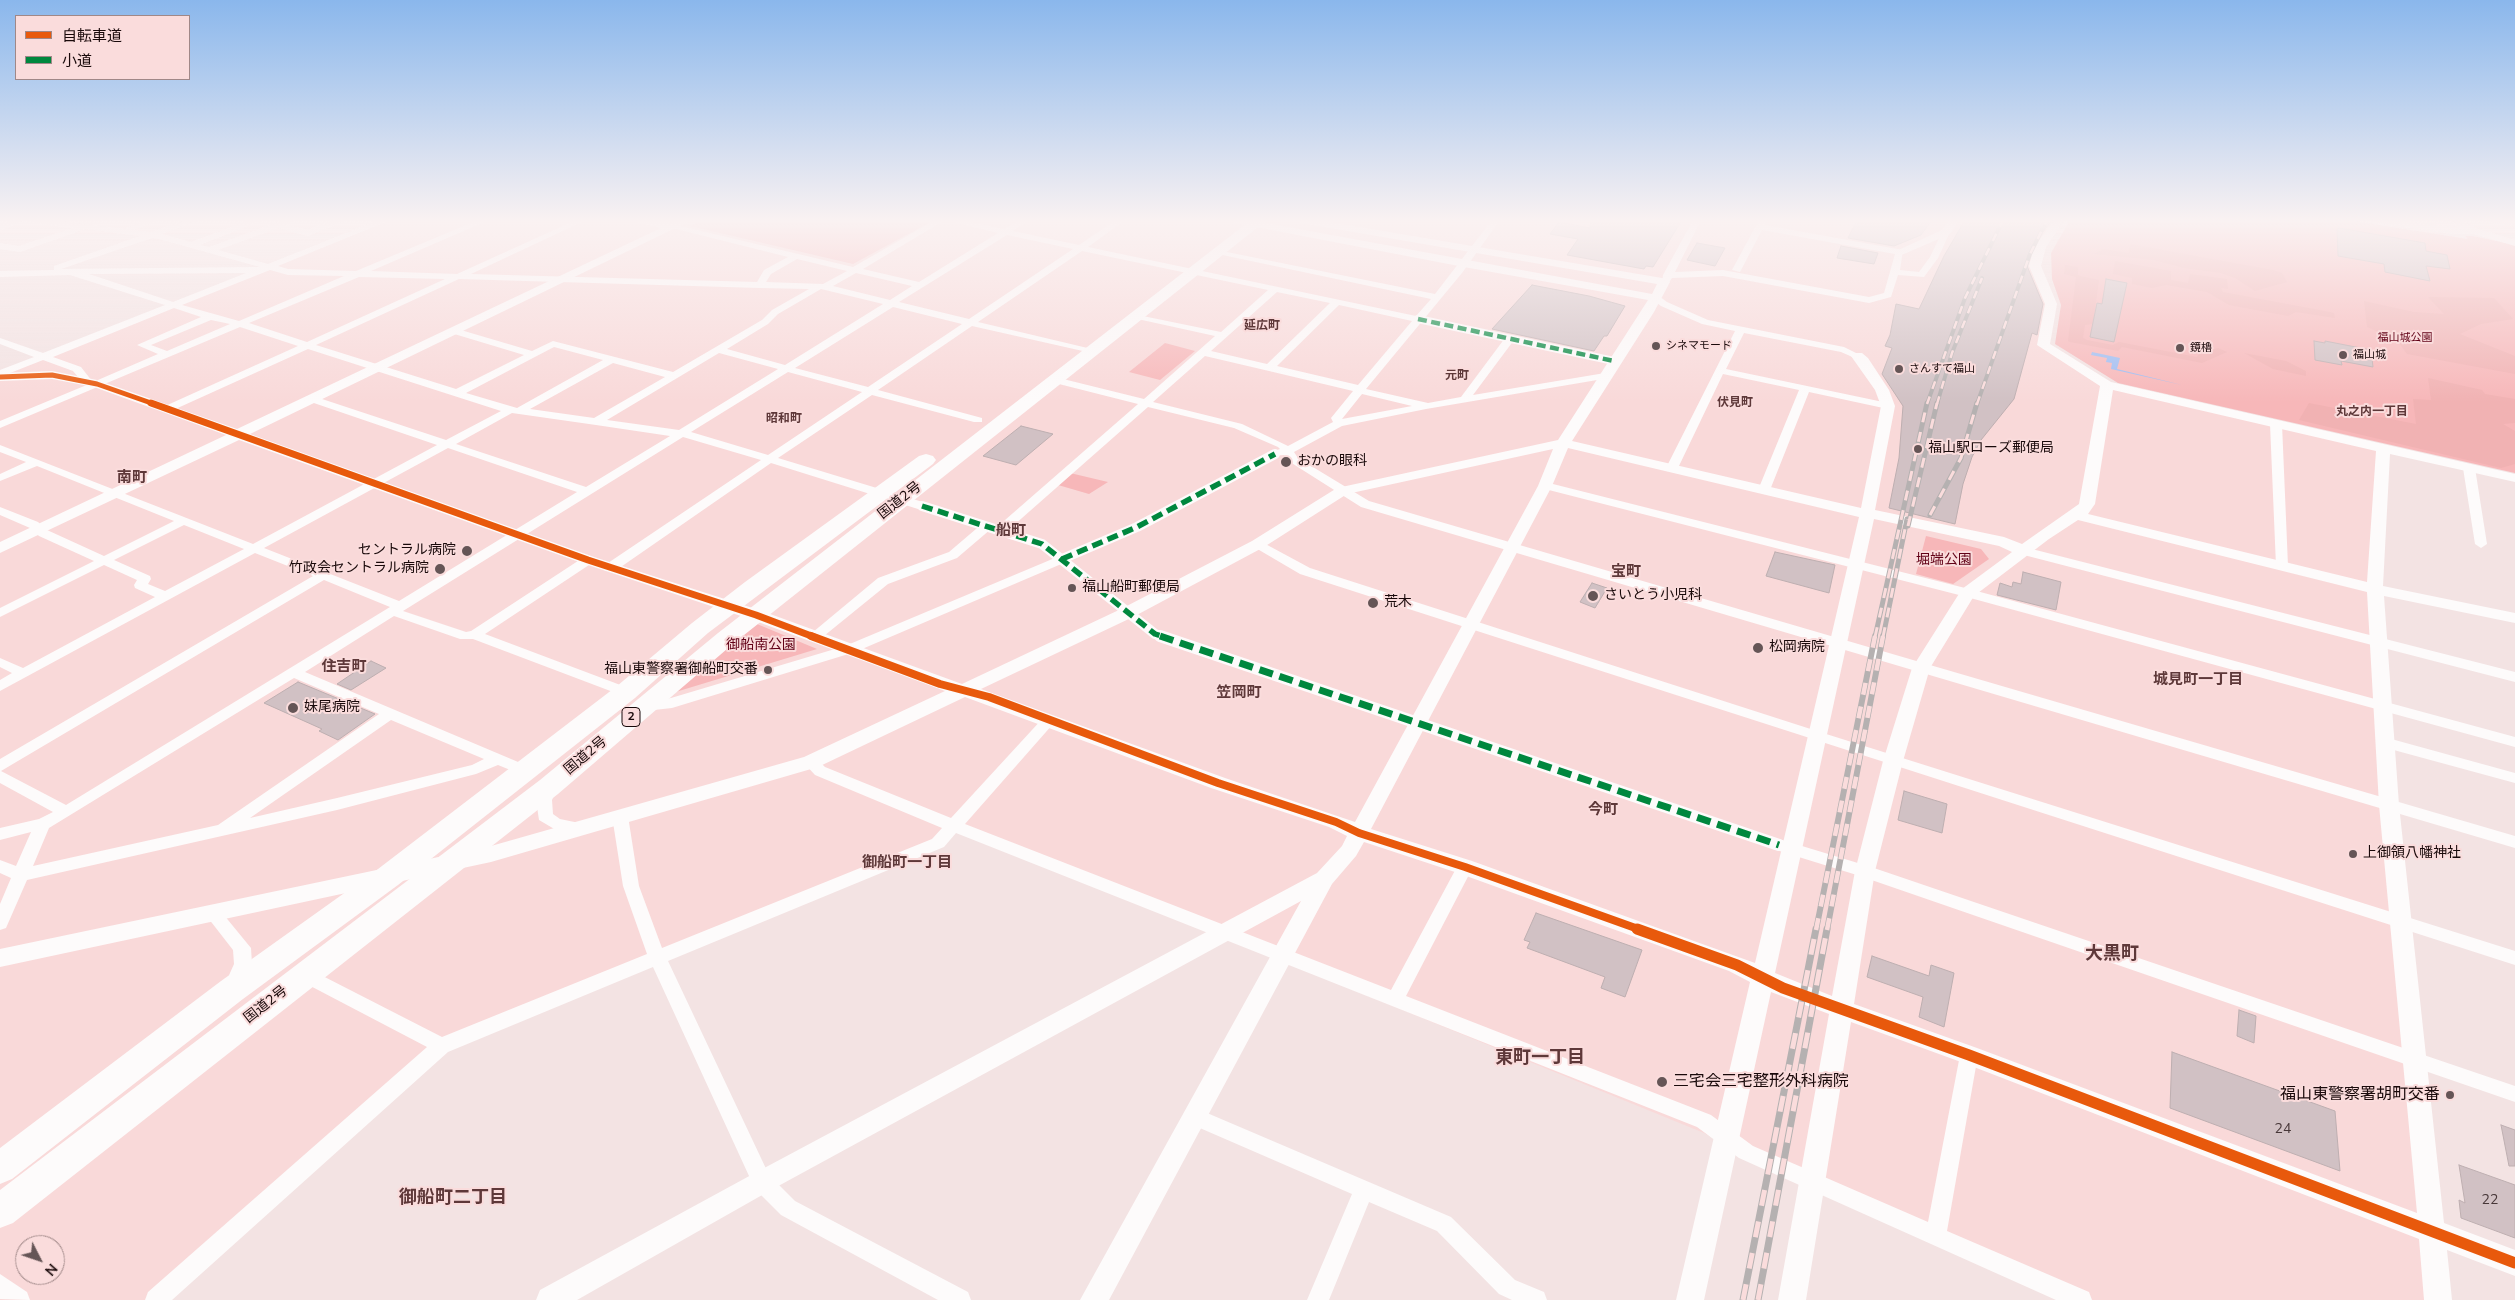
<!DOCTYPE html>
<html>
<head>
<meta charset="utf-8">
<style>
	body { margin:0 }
	#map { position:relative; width:2515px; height:1300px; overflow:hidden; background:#f3e3e3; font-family:"Nunito Sans","Noto Sans JP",sans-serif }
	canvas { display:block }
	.legend { position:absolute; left:15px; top:15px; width:175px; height:65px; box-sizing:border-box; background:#fadcdc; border:1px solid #a08888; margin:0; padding:6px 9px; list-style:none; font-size:15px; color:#19090a }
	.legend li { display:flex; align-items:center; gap:10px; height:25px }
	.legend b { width:25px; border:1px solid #a08888 }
	.north { position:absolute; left:15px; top:1235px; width:50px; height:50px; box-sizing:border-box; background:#fadcdc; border:1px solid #a08888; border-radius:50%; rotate:131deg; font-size:14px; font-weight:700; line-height:20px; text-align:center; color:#19090a }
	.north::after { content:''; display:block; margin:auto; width:18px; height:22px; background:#655556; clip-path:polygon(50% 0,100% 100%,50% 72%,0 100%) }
</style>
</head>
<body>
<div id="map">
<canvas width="2515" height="1300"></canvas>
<ul class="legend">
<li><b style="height:6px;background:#e8590c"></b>自転車道</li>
<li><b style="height:6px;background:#00873e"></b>小道</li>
</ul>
<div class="north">N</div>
</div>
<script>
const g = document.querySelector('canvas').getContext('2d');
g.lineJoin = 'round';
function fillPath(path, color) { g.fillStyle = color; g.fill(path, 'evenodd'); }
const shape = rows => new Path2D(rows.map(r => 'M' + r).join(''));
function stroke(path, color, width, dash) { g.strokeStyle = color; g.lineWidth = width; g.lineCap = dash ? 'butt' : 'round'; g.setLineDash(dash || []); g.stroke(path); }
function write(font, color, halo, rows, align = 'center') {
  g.font = font + ' "Nunito Sans","Noto Sans JP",sans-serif'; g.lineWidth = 4; g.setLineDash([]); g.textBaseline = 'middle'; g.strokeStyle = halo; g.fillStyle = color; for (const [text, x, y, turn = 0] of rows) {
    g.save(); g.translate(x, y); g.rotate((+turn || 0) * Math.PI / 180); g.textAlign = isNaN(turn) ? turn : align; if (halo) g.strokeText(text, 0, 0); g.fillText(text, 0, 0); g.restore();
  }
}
fillPath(shape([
	[391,220,2053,220,2036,259,2051,301,2044,344,2106,386,2383,449,2373,589,2439,1300,2084,1300,1738,1153,1704,1133,961,830,448,1038,150,1300,0,1300,0,375],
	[25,1245,55,1245,55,1275,25,1275]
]), '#f9d9d9');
fillPath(shape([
	[703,220,934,220,853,264,690,226],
	[2070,220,2348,220,2468,239,2465,236,2473,236,2515,245,2515,473,2118,383,2055,344,2061,305,2052,279,2051,253],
	[1165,343,1195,351,1160,380,1129,372],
	[1070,473,1108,482,1089,494,1058,485],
	[1926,536,1981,549,1989,559,1953,584,1916,574],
	[757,624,817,649,669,694]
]), '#f7b7b9');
fillPath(shape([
	[2130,244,2273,270,2282,273,2287,282,2255,291,2235,278,2221,273,2184,268,2154,260,2094,254,2103,249,2129,253],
	[2115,261,2171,271,2171,280,2188,283,2190,274,2227,279,2228,289,2221,288,2223,292,2330,312,2334,313,2335,318,2296,312,2288,316,2229,305,2207,292,2166,285,2152,288,2132,284,2132,278,2113,274],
	[2065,265,2078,267,2078,275,2080,276,2099,280,2093,324,2085,325,2083,338,2087,340,2113,345,2119,342,2197,357,2199,354,2218,348,2227,352,2202,363,2122,347,2118,351,2070,342,2068,341,2076,277,2064,274],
	[2428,297,2494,298,2513,319,2481,324,2460,334,2515,356,2515,374,2407,354,2397,340,2367,327,2364,301,2414,312,2444,314],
	[2244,353,2286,361,2306,371,2306,376,2273,369],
	[2428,378,2482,390,2485,394,2515,399,2515,423,2503,424,2515,431,2515,464,2501,468,2299,420,2309,403,2416,424,2413,399,2431,400]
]), '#f1b2b3');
fillPath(shape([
	[2092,352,2120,358,2117,369,2182,385,2111,369,2112,363,2106,362,2107,358,2091,355]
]), '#9dbcf2');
const building = shape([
	[1591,220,1682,220,1653,267,1646,266,1644,269,1567,255,1578,239,1550,234,1559,222,1590,228,1591,220],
	[1857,220,1932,220,1921,235,1894,246,1848,238,1857,220],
	[1965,220,2052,220,2032,246,2027,266,2043,304,2037,335,2032,333,2014,399,1981,440,1972,457,1963,484,1955,524,1889,508,1899,458,1903,406,1882,374,1892,348,1885,346,1890,335,1896,304,1919,309,1944,256,1965,220],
	[2339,228,2425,243,2426,251,2447,255,2450,269,2426,266,2430,281,2385,272,2384,264,2338,256,2337,229,2339,228],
	[1697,243,1725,248,1715,266,1687,260,1697,243],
	[1841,246,1878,253,1874,264,1837,258,1841,246],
	[2106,279,2127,283,2114,342,2090,337,2097,303,2102,304,2106,279],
	[1532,285,1589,296,1625,306,1607,336,1604,336,1594,351,1492,329,1532,285],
	[2314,341,2325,343,2325,341,2371,350,2373,367,2341,361,2342,365,2315,360,2314,341],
	[1021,426,1053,434,1016,465,983,456,1021,426],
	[1775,552,1835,565,1829,593,1766,576,1775,552],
	[2023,572,2061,582,2056,610,1997,595,2000,583,2012,587,2013,582,2021,584,2023,572],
	[1592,583,1607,588,1595,608,1580,602,1592,583],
	[371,661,386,668,351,690,337,684,371,661],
	[298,682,375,714,338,740,319,731,322,729,264,703,298,682],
	[1904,791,1947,804,1942,833,1898,820,1904,791],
	[1536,913,1642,950,1625,997,1601,988,1605,977,1527,948,1530,942,1524,940,1536,913],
	[1872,956,1929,976,1931,965,1954,973,1944,1027,1919,1017,1923,997,1867,977,1872,956],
	[2239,1010,2256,1016,2254,1043,2237,1036,2239,1010],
	[2172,1052,2335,1111,2340,1171,2170,1108,2172,1052],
	[2501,1125,2515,1130,2515,1166,2509,1166,2501,1125],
	[2459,1165,2515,1185,2515,1238,2461,1218,2459,1200,2465,1203,2459,1165]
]);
fillPath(building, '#d1c1c4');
stroke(building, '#beafb1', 1);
stroke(shape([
	[1418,319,1614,361]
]), '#fdfbfb', 8);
stroke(shape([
	[922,506,1042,544,1155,634,1164,637],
	[1062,559,1137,527,1275,454]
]), '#fdfbfb', 10);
stroke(shape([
	[1160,636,1779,845]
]), '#fdfbfb', 12);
fillPath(shape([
	[13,220,24,220,0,231,0,225,13,220],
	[30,220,52,220,124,229,147,220,159,220,133,230,151,232,187,220,198,220,162,234,191,242,251,220,262,220,200,245,209,247,284,220,295,220,286,225,307,230,335,220,346,220,308,236,278,228,218,250,268,264,379,220,390,220,278,266,288,269,356,271,478,220,489,220,371,271,457,274,576,220,586,220,471,274,757,282,764,270,788,257,668,227,672,224,853,267,935,220,960,220,1004,229,1020,220,1029,220,1013,231,1079,245,1116,220,1125,220,1088,247,1416,316,1431,299,1213,253,1217,250,1435,294,1492,220,1500,220,1462,273,1366,389,1428,403,1461,397,1505,338,1509,337,1514,340,1473,395,1605,373,1609,374,1609,378,1426,409,1342,426,1294,452,1298,458,1369,501,2515,836,2515,848,1361,507,1290,462,1284,455,1271,456,1271,452,1280,449,1278,447,1234,428,1148,407,1005,533,997,533,995,530,997,527,1138,404,1051,382,1051,378,1055,377,1144,399,1215,336,1133,318,1133,314,1221,332,1268,290,1082,251,978,322,1096,350,1096,354,972,326,878,390,982,418,982,422,974,422,872,395,778,458,926,503,928,506,926,509,918,509,771,463,615,571,605,571,604,568,605,565,761,460,683,437,403,611,466,632,471,631,584,557,592,557,594,560,592,563,485,634,631,689,633,692,631,695,621,695,473,639,460,639,394,616,305,672,530,767,533,771,530,775,525,776,498,765,476,774,337,810,27,880,6,928,0,930,0,904,11,878,0,873,0,860,16,866,31,832,0,840,0,828,39,819,53,812,0,783,0,759,313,576,255,553,0,691,0,680,12,673,0,667,0,658,23,668,155,597,135,588,134,585,137,580,104,565,0,617,0,608,94,561,39,536,30,528,0,515,0,507,38,522,47,530,104,556,174,521,37,466,0,481,0,474,26,462,0,452,0,445,253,544,437,445,308,401,308,397,316,397,446,440,501,411,308,349,171,411,163,411,163,407,298,346,240,327,0,428,0,421,89,384,83,383,73,371,43,360,0,377,0,370,34,357,0,344,0,338,43,353,165,305,70,275,0,277,0,271,54,270,54,266,140,236,85,229,20,252,0,249,0,243,19,246,73,228,34,223,30,220],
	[945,220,998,233,919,282,863,269,945,220],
	[1007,235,1073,249,969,319,899,302,1007,235],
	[152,238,159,239,260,267,61,269,152,238],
	[797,259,847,271,823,284,766,282,771,274,797,259],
	[270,270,288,275,344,276,239,321,182,305,270,270],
	[246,273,173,302,89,274,246,273],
	[856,273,912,286,890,300,833,286,856,273],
	[359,277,445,279,307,342,249,323,359,277],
	[459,279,760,288,809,289,772,310,762,320,673,372,553,341,532,351,454,328,451,329,451,333,524,355,456,389,316,345,459,279],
	[821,289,883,304,785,365,727,349,768,324,778,314,821,289],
	[1277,292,1330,303,1267,364,1211,351,1277,292],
	[1339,305,1412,321,1358,385,1277,366,1339,305],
	[893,307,962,324,868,387,795,368,893,307],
	[174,308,201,317,137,345,158,354,91,383,92,381,81,367,53,357,174,308],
	[211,320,230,324,167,351,151,345,211,320],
	[554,347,603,360,517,408,466,393,554,347],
	[719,353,778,369,679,430,607,420,719,353],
	[1205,356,1269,371,1353,391,1331,418,1333,422,1288,446,1242,424,1153,402,1205,356],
	[613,363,665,377,594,418,530,409,613,363],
	[788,372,862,392,768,455,691,432,788,372],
	[1362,394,1412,406,1342,419,1362,394],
	[512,413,596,425,670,436,586,487,456,444,512,413],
	[448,448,577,492,399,601,264,548,448,448],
	[184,525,244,549,165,591,148,584,151,579,150,576,114,560,184,525],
	[324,580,390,607,66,805,1,771,324,580],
	[294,678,379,714,218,825,33,866,49,828,294,678],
	[391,720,484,759,472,765,337,798,250,818,391,720],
	[1693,220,1701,220,1675,272,1723,270,1869,297,1884,293,1895,254,1762,230,1740,272,1732,270,1759,220,1767,220,1765,225,1903,250,1900,270,1919,272,1930,257,1943,230,1950,232,1938,258,1924,277,1898,275,1891,297,1869,303,1723,276,1672,278,1668,284,1662,284,1663,275,1693,220],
	[2373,220,2393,220,2462,228,2456,226,2453,220,2461,220,2478,229,2515,240,2515,246,2474,234,2453,234,2377,223,2373,220],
	[2489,220,2515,220,2515,226,2493,223,2489,220],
	[1653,296,1659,296,1667,302,1708,320,1844,347,1862,356,1857,359,1841,352,1744,333,1726,369,1888,403,1893,406,1888,409,1809,392,1770,490,1764,494,1758,490,1799,390,1723,374,1678,468,1672,471,1668,470,1666,468,1735,331,1702,324,1661,306,1653,300,1653,296],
	[2276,421,2282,424,2288,566,2282,570,2276,566,2270,424,2276,421],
	[2469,465,2475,468,2487,544,2481,548,2475,544,2463,468,2469,465],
	[1545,482,1973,590,2515,737,2515,747,1963,596,1541,488,1539,486,1545,482],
	[987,522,991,523,993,526,991,529,957,558,888,584,819,640,814,641,807,637,878,578,949,552,983,523,987,522],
	[1258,540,1310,568,1823,733,2515,951,2515,965,1300,574,1254,547,1252,544,1254,541,1258,540],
	[2024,547,2515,672,2515,682,2020,554,2018,551,2024,547],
	[1062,555,1066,556,1068,559,1066,562,855,652,672,708,645,711,638,706,640,703,671,698,845,646,1062,555],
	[1048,716,1055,721,1053,724,965,824,1391,990,1459,863,1465,861,1471,863,1473,867,1406,996,1711,1115,1753,1146,1928,1222,1960,1055,1962,1049,1969,1047,1976,1049,1978,1055,1947,1231,2089,1292,2092,1300,2056,1300,1739,1158,1697,1127,956,833,944,847,668,961,769,1175,795,1201,968,1292,971,1300,938,1300,781,1215,755,1189,653,967,448,1052,172,1300,145,1300,148,1292,427,1047,299,980,296,975,299,970,305,968,311,970,442,1037,647,954,623,886,612,816,614,812,626,812,628,816,639,886,662,948,932,839,942,828,815,775,803,762,806,758,816,758,825,767,951,818,1043,718,1048,716],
	[2384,737,2515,773,2515,783,2379,746,2377,742,2379,738,2384,737],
	[549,783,554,784,557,788,552,800,553,814,560,819,584,824,586,828,584,832,578,834,556,830,539,820,536,800,544,784,549,783],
	[1779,839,1871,867,2515,1086,2515,1102,1860,876,1773,849,1771,845,1773,841,1779,839],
	[213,907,219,909,251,948,252,964,241,987,235,989,229,987,226,982,234,964,233,950,205,914,207,909,213,907],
	[1193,1107,1451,1217,1515,1280,1544,1292,1547,1300,1512,1300,1499,1294,1437,1231,1369,1202,1329,1300,1307,1300,1352,1194,1186,1122,1183,1116,1186,1110,1193,1107],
	[0,1274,27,1292,30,1300,0,1299,0,1274]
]), '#fdfbfb');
fillPath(shape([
	[635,220,654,220,671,223,679,220,692,220,250,434,594,557,762,611,962,684,1121,609,1252,541,1337,488,1558,440,1648,300,1464,267,1235,223,1230,220,1250,220,1652,294,1657,284,1301,223,1296,220,1318,220,1668,279,1670,282,1654,312,1572,441,1861,508,1881,406,1875,390,1851,356,1852,353,1862,353,1868,358,1889,390,1895,406,1875,510,2004,537,2022,544,2079,504,2100,386,2037,345,2045,304,2029,266,2034,247,2054,220,2064,220,2046,247,2041,266,2057,304,2050,344,2111,382,2515,474,2515,482,2390,454,2383,586,2515,613,2515,623,2384,596,2399,805,2444,1223,2515,1250,2515,1276,2447,1250,2452,1300,2424,1300,2419,1239,1961,1062,1851,1022,1806,1300,1778,1300,1829,1014,1771,992,1704,1300,1676,1300,1750,982,1729,971,1458,873,1364,842,1356,856,1332,884,1109,1300,1080,1300,1301,901,771,1190,577,1300,536,1300,540,1290,753,1174,1317,873,1342,846,1347,836,1329,827,1211,788,965,697,818,767,491,862,0,967,0,949,491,846,804,757,945,691,750,619,582,563,239,440,0,553,0,542,226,435,94,387,52,379,0,381,0,373,52,371,97,380,237,429,661,228,636,222,635,220],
	[2113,390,2376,451,2367,582,2088,514,2095,504,2113,390],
	[1568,448,1859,517,1755,963,1472,861,1371,829,1552,486,1568,448],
	[1553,449,1538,486,1355,822,1225,778,981,689,1133,617,1264,547,1347,494,1553,449],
	[1874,519,1999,546,2012,552,1962,589,1912,668,1883,761,1855,871,1832,996,1775,973,1874,519],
	[2078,520,2367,592,2379,805,2417,1213,1977,1048,1854,1004,1875,871,1903,761,1930,668,1974,596,2049,539,2078,520],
	[1949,220,1959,220,1950,234,1904,254,1900,255,1894,252,1942,230,1949,220]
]), '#fdfbfb');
fillPath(shape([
	[1251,220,1267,220,734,643,558,794,13,1223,0,1228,0,1190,540,780,718,633,1251,220],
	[926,454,933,456,936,460,933,464,708,633,635,698,398,885,243,999,12,1179,0,1184,0,1148,221,981,378,869,617,686,692,623,745,582,919,456,926,454]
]), '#fdfbfb');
const railFar3 = shape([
	[1927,404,1965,298,2003,220],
	[1937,404,1952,353,1982,278],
	[1977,404,2030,254,2047,220]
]);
const railFar2 = shape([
	[1930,515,1961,458,1977,403],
	[1908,526,1937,403],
	[1875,637,1927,403],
	[1883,637,1907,519]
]);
const railFar1 = shape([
	[1816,930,1875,636],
	[1827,930,1883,636]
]);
const rail = shape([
	[1743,1300,1816,929],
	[1758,1300,1827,929]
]);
stroke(railFar3, '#b5b1b1', 4);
stroke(railFar2, '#b5b1b1', 5);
stroke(railFar1, '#b5b1b1', 6);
stroke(rail, '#b5b1b1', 7);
stroke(railFar3, '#fadcdc', 2.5, [8]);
stroke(railFar2, '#fadcdc', 3, [10]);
stroke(railFar1, '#fadcdc', 4.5, [12]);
stroke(rail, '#fadcdc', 5, [16]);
stroke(shape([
	[1418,319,1614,361]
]), '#00873e', 4.5, [9, 4.5]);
stroke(shape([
	[922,506,1042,544,1155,634,1164,637],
	[1062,559,1137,527,1275,454]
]), '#00873e', 5.5, [11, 5.5]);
stroke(shape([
	[1160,636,1779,845]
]), '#00873e', 7, [14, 7]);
stroke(shape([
	[0,377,52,375,97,384,154,404]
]), '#e8590c', 5);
stroke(shape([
	[151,403,588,560,756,615,814,637]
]), '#e8590c', 7);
stroke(shape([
	[811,636,940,684,989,697,1218,783,1336,822,1359,833,1465,867,1641,930]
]), '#e8590c', 8);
stroke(shape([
	[1637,929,1737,965,1783,988,1969,1055,2515,1263]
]), '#e8590c', 11);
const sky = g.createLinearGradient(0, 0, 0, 402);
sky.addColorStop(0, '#8ab7ec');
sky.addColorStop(0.55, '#faf2f2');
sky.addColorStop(1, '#faf2f200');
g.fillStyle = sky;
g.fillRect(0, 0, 2515, 402);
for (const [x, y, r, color] of [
	[1656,346,5,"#655556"],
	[2180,348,5,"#655556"],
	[2343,355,5,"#655556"],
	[1899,369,5,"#655556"],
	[1918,449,5,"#655556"],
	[1286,462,6,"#655556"],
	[467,551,6,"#655556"],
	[440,569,6,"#655556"],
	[1072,588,5,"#655556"],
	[1593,596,6,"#655556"],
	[1373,603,6,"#655556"],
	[1758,648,6,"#655556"],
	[768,670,5,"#655556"],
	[293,708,6,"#655556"],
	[2353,854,5,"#655556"],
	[1662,1082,6,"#655556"],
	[2450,1095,5,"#655556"]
]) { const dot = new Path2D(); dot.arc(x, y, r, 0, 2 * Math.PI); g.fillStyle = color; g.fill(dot); stroke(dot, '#fadcdc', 2); }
write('11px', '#610016', '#fadcdc', [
	["福山城公園",2405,338]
]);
write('11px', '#19090a', '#fadcdc', [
	["シネマモード",1666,346],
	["鏡櫓",2190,348],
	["福山城",2353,355],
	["さんすて福山",1909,369]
], 'left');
write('bold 12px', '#5e3839', '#fadcdc', [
	["延広町",1262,326],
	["元町",1457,376],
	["伏見町",1735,403],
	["丸之内一丁目",2372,412],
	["昭和町",784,419]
]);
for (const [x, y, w] of [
	[631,717,18]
]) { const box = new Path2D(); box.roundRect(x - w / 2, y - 9.5, w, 19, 4); g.fillStyle = '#fadcdc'; g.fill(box); stroke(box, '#19090a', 1); }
write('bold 12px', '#19090a', null, [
	["2",631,717]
]);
write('14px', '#19090a', '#fadcdc', [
	["福山駅ローズ郵便局",1928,449],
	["おかの眼科",1297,462],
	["セントラル病院",456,551,"right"],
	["竹政会セントラル病院",429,569,"right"],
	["福山船町郵便局",1082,588],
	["さいとう小児科",1604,596],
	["荒木",1384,603],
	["松岡病院",1769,648],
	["福山東警察署御船町交番",758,670,"right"],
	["妹尾病院",304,708],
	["上御領八幡神社",2363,854]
], 'left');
write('14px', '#19090a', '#fadcdc', [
	["国道2号",900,501,-38],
	["国道2号",586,756,-40],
	["国道2号",266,1005,-38]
]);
write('14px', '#610016', '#fadcdc', [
	["堀端公園",1944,561],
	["御船南公園",761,646]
]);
write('14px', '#473738', null, [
	["24",2283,1130],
	["22",2490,1201]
]);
write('bold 15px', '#5e3839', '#fadcdc', [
	["南町",132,478],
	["船町",1011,531],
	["宝町",1626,572],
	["住吉町",344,667],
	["城見町一丁目",2198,680],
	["笠岡町",1239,693],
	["今町",1603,810],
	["御船町一丁目",907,863]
]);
write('16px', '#19090a', '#fadcdc', [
	["三宅会三宅整形外科病院",1673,1082],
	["福山東警察署胡町交番",2440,1095,"right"]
], 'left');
write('bold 18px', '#5e3839', '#fadcdc', [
	["大黒町",2112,955],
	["東町一丁目",1540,1059],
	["御船町二丁目",453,1199]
]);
</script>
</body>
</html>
